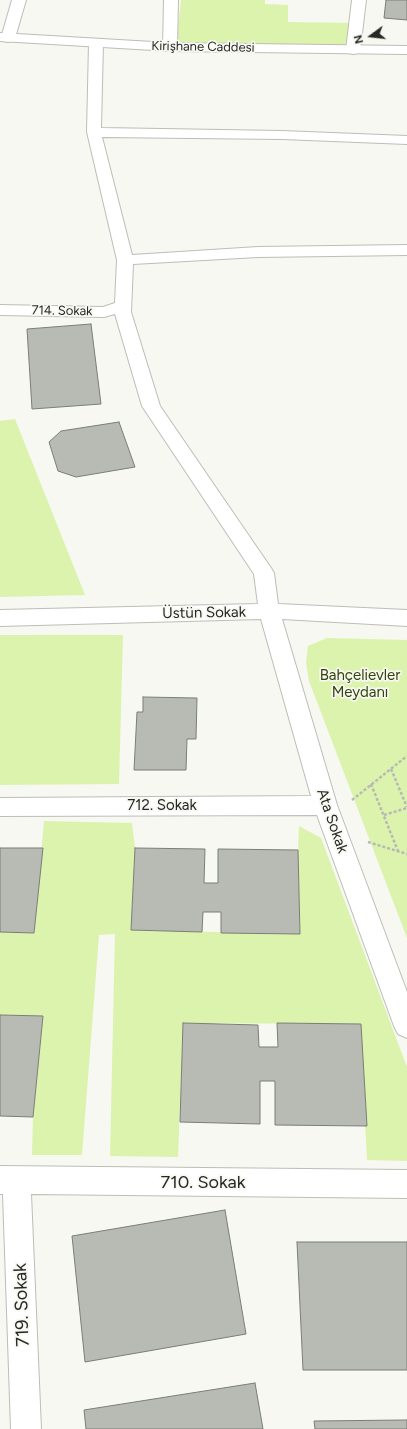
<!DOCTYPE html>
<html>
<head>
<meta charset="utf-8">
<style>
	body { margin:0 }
	#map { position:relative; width:407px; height:1429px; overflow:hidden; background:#f6f8f1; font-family:Figtree,sans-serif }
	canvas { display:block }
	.north { position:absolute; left:351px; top:16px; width:40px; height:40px; -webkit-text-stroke:3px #f6f8f1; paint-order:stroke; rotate:255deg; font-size:11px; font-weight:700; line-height:16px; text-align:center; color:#272826 }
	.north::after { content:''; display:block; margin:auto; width:14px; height:18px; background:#272826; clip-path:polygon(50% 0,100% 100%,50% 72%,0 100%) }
</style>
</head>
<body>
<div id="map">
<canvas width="407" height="1429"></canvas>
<div class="north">N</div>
</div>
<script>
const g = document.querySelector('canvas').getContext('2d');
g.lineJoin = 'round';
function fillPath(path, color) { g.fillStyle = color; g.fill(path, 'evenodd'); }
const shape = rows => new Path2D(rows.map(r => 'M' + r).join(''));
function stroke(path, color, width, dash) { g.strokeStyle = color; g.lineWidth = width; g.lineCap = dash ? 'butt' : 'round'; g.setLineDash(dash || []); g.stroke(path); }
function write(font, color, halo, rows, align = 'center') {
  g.font = font + ' Figtree,sans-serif'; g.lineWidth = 3.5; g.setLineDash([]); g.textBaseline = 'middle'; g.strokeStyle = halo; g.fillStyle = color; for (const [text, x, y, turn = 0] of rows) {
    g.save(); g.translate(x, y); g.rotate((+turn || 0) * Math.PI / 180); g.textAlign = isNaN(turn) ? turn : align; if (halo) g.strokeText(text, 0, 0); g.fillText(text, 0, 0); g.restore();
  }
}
fillPath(shape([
	[181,0,265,0,265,4,288,5,288,22,352,23,354,47,176,43],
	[15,419,85,595,0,597,0,421],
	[0,635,123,635,119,784,0,785],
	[327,638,407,640,407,938,309,681,306,663,308,646],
	[44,821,132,823,135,848,131,930,300,934,298,850,299,826,321,838,407,1067,407,1161,367,1160,360,1024,183,1023,178,1157,110,1156,115,934,99,935,82,1155,32,1155,33,1117,43,1016,0,1015,0,932,34,933]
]), '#dbf3ad');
const building = shape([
	[386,0,407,0,407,20,384,18,386,0],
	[91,324,101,404,32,409,27,329,91,324],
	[119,422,135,467,76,477,58,471,49,442,61,431,119,422],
	[143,697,197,698,196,739,187,739,186,770,134,770,137,712,143,712,143,697],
	[0,848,43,848,34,933,0,932,0,848],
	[135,848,205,849,204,883,218,883,218,849,298,850,300,934,221,933,221,912,203,912,202,932,131,930,135,848],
	[0,1015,43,1016,33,1117,0,1116,0,1015],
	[183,1023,258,1025,259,1047,278,1047,277,1023,361,1024,367,1126,275,1125,275,1081,260,1081,260,1124,180,1122,183,1023],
	[225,1210,246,1334,85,1362,72,1236,225,1210],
	[297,1242,407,1242,407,1370,303,1370,297,1242],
	[255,1383,263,1429,86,1429,84,1410,255,1383],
	[407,1420,407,1429,315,1429,314,1421,407,1420]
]);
fillPath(building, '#b8bbb4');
stroke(building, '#7b7d77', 1);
const minor = shape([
	[12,0,26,0,15,38,13,41,8,42,3,41,1,38,12,0],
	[164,0,178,0,177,47,175,50,170,51,165,50,163,47,164,0],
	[352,0,366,0,360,50,358,53,353,54,348,53,346,50,352,0],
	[96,39,101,40,103,43,101,128,282,131,407,136,407,144,282,139,102,137,132,255,258,247,407,245,407,255,258,257,133,264,131,312,160,406,271,568,274,573,278,604,407,610,407,626,282,619,337,805,407,992,407,1038,398,1034,394,1026,317,815,0,816,0,798,311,796,261,619,0,626,0,610,258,604,254,574,142,406,115,314,104,317,0,315,0,305,103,307,115,303,117,260,87,132,89,43,91,40,96,39],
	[0,1166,407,1170,407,1198,31,1194,41,1429,11,1429,3,1194,0,1194,0,1166]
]);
const tertiary = shape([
	[0,33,170,43,407,46,407,54,170,51,0,41,0,33]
]);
stroke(minor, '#bcbeb7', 2);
stroke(tertiary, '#bcbeb7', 2);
stroke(shape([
	[391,769,407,807],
	[371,784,398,851],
	[352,800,407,756],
	[384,815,407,808],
	[368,842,407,854]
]), '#b8b9b4', 2.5, [3, 2]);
fillPath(minor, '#fff');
fillPath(tertiary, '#fff');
write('13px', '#272826', '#f6f8f1', [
	["Kirişhane Caddesi",203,47,1],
	["714. Sokak",62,311,1]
]);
write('15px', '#272826', '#f6f8f1', [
	["Üstün Sokak",204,613,-1],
	["712. Sokak",162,806],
	["Ata Sokak",332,821,71]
]);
write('15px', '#34430a', '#f6f8f1', [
	["Bahçelievler",360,676],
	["Meydanı",360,693]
]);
write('18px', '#272826', '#f6f8f1', [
	["710. Sokak",203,1183],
	["719. Sokak",22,1305,-92]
]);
</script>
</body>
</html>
